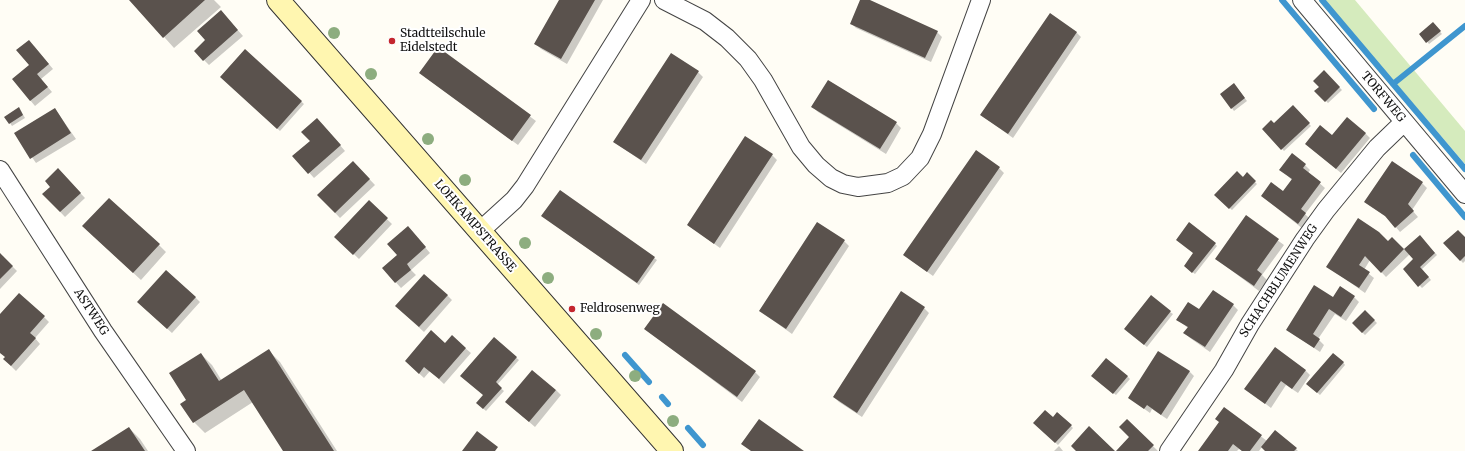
<!DOCTYPE html>
<html>
<head>
<meta charset="utf-8">
<style>
	body { margin:0 }
	canvas { display:block; background:#fffdf5 }
</style>
</head>
<body>
<canvas width="1465" height="451"></canvas>
<script>
const g = document.querySelector('canvas').getContext('2d');
g.lineJoin = 'round';
function fillPath(path, color) { g.fillStyle = color; g.fill(path, 'evenodd'); }
const shape = rows => new Path2D(rows.map(r => 'M' + r).join(''));
function stroke(path, color, width, dash) { g.strokeStyle = color; g.lineWidth = width; g.lineCap = dash ? 'butt' : 'round'; g.setLineDash(dash || []); g.stroke(path); }
function write(font, color, halo, rows, align = 'center') {
  g.font = font + ' Merriweather,serif'; g.lineWidth = 4; g.setLineDash([]); g.textBaseline = 'middle'; g.strokeStyle = halo; g.fillStyle = color; for (const [text, x, y, turn = 0] of rows) {
    g.save(); g.translate(x, y); g.rotate((+turn || 0) * Math.PI / 180); g.textAlign = isNaN(turn) ? turn : align; if (halo) g.strokeText(text, 0, 0); g.fillText(text, 0, 0); g.restore();
  }
}
fillPath(shape([
	[1324,0,1355,0,1465,131,1465,164]
]), '#d5ebbd');
fillPath(shape([
	[131,0,214,0,221,7,174,48],
	[560,0,603,0,567,64,541,49,536,44],
	[861,0,868,0,937,32,942,37,931,62,856,28,851,23],
	[226,17,243,36,209,65,204,60,207,40],
	[1433,24,1442,34,1429,44,1421,34],
	[1076,32,1081,37,1013,138,981,115],
	[34,46,53,69,41,79,52,92,35,106,30,100,30,65],
	[438,48,536,121,518,145,425,77],
	[245,51,304,104,280,131,221,77],
	[698,72,703,77,646,164,614,142],
	[1324,72,1342,90,1328,103,1316,91,1320,87],
	[829,81,896,123,901,128,886,154,818,112,813,107],
	[1236,87,1247,101,1234,111,1221,94],
	[1293,107,1311,126,1284,151,1263,129,1274,124],
	[55,109,76,139,36,163,16,134],
	[21,111,25,118,12,126,6,117],
	[322,124,345,151,314,178,294,156,311,141],
	[1365,133,1370,138,1341,173,1312,149,1332,136],
	[772,155,777,160,720,248,688,225],
	[353,162,375,185,340,218,318,195],
	[1305,165,1310,170,1308,173,1325,188,1305,214,1310,219,1303,229,1262,196,1283,192,1292,180,1281,170],
	[999,168,1004,173,933,276,904,255],
	[58,170,85,198,65,217,43,194,51,187],
	[1247,174,1257,184,1232,210,1215,195],
	[1422,183,1427,188,1412,210,1418,217,1400,232,1389,219,1365,202],
	[560,191,657,260,639,285,545,218],
	[369,202,392,224,359,259,336,237],
	[1246,217,1284,245,1262,275,1267,280,1259,291,1216,259],
	[413,233,430,253,411,270,416,275,401,288,383,268,398,256],
	[91,234,159,245,166,252,141,280],
	[1420,237,1437,255,1422,269,1431,280,1422,288,1404,269,1415,259,1410,254,1386,277,1370,260,1364,270,1374,278,1365,293,1328,267,1388,243,1392,239,1405,250],
	[1465,238,1465,261,1463,263,1445,243],
	[844,241,849,246,792,334,760,311],
	[1215,244,1217,246,1195,274,1187,268],
	[0,254,17,271,0,289],
	[447,295,452,300,424,332,401,311],
	[195,297,200,302,172,333,143,307],
	[1354,297,1359,302,1346,321,1335,314,1318,339,1324,345,1320,352,1287,330,1333,299],
	[1233,305,1238,310,1210,352,1190,338,1185,333,1188,328,1178,320,1199,311],
	[924,308,929,313,862,417,839,402,834,397],
	[1365,311,1377,323,1365,335,1353,323],
	[1170,312,1173,314,1147,347,1127,331],
	[0,316,44,317,49,322,35,338,40,344,16,371,4,359,6,357,0,352],
	[645,329,755,372,760,377,742,402],
	[452,337,471,353,444,384,430,371,424,378,411,366,446,344],
	[494,339,519,360,497,385,504,391,486,411,477,403,484,395],
	[269,351,280,362,337,451,285,451,253,402,205,433,194,422,187,400,201,354,212,365,222,381],
	[1343,362,1345,365,1320,395,1310,386],
	[1305,370,1310,375,1298,393,1286,385,1271,408,1246,389],
	[1189,371,1194,376,1167,419,1152,409,1150,413,1129,398],
	[1127,376,1130,379,1116,395,1095,378],
	[556,390,561,395,535,427,506,402],
	[1224,408,1267,441,1296,449,1298,451,1266,451,1262,447,1259,451,1242,451,1239,449,1237,451,1199,451,1220,423],
	[1058,413,1073,428,1058,445,1035,423,1053,418],
	[1127,421,1158,451,1118,451,1131,437],
	[129,428,140,439,148,451,93,451],
	[1059,446,1063,451,1054,451]
]), '#0003');
stroke(shape([
	[1282,0,1374,109],
	[1322,0,1465,169],
	[1393,84,1465,26],
	[1413,155,1465,217],
	[625,355,649,382],
	[662,397,668,404],
	[688,428,703,445]
]), '#3f96cf', 6);
fillPath(shape([
	[129,0,205,0,163,38],
	[559,0,595,0,561,59,534,44],
	[860,0,870,0,938,31,925,58,850,24],
	[221,10,238,30,203,61,194,51,205,40,197,31],
	[1050,13,1077,32,1008,134,980,115],
	[1433,22,1441,31,1426,43,1419,34],
	[29,40,49,64,37,74,48,87,30,101,12,79,29,65,16,50],
	[438,47,531,115,512,141,419,73],
	[245,49,302,101,277,129,220,77],
	[671,53,699,71,641,160,613,142],
	[1324,70,1340,87,1325,102,1314,91,1319,87,1313,81],
	[828,80,897,122,880,149,811,107],
	[1234,83,1245,98,1231,109,1220,94],
	[1293,105,1310,123,1281,150,1262,129,1271,120,1274,123],
	[19,107,23,115,9,124,4,117],
	[55,108,71,133,30,159,14,133],
	[1347,117,1366,133,1336,169,1305,144,1320,125,1332,135],
	[317,118,341,145,308,174,292,156,310,141,301,132],
	[745,136,773,154,714,244,687,225],
	[976,150,1000,167,927,272,903,255],
	[1292,153,1306,164,1303,168,1321,182,1301,209,1306,213,1298,224,1261,196,1271,182,1283,191,1292,179,1279,170],
	[353,161,370,179,335,213,317,195],
	[1392,161,1423,182,1408,204,1414,211,1395,228,1385,216,1364,202],
	[58,168,81,193,60,212,42,194,50,187,45,181],
	[1237,171,1243,177,1247,172,1256,181,1229,209,1214,195],
	[560,190,655,257,637,283,541,216],
	[109,198,160,244,133,273,82,226],
	[369,200,388,218,353,255,334,237],
	[1246,215,1279,239,1257,270,1262,274,1254,286,1215,259],
	[1358,218,1379,232,1388,241,1392,237,1404,249,1381,273,1365,256,1359,265,1370,272,1359,288,1326,267],
	[817,222,845,240,786,329,759,311],
	[1189,222,1216,243,1192,273,1184,266,1193,253,1176,240],
	[408,226,426,247,407,264,411,270,395,283,382,268,397,255,387,244],
	[1458,230,1465,237,1465,256,1460,261,1443,243],
	[1420,235,1435,253,1420,267,1429,277,1418,287,1403,269,1413,259,1404,249],
	[0,253,13,266,0,279],
	[166,270,196,297,167,329,137,302],
	[424,274,448,295,419,327,395,306],
	[1314,285,1333,297,1340,286,1355,296,1341,317,1329,309,1313,334,1320,339,1314,348,1286,330],
	[1213,290,1234,304,1205,347,1183,333,1188,327,1176,320,1188,302,1199,309],
	[901,291,925,307,857,413,833,397],
	[19,293,45,316,30,333,36,338,11,366,3,359,5,357,0,353,0,314],
	[1151,295,1171,311,1144,345,1124,329],
	[663,303,756,371,737,397,644,329],
	[1365,310,1375,320,1362,333,1352,323],
	[431,330,445,343,452,335,466,348,439,379,424,367,419,374,405,361],
	[494,337,517,357,496,382,502,388,483,409,476,403,483,395,460,376],
	[1275,347,1306,370,1292,389,1281,381,1265,404,1244,389],
	[269,349,334,451,283,451,244,390,193,423,180,404,186,400,169,373,201,353,219,381],
	[1158,351,1190,371,1161,415,1147,405,1144,409,1128,398],
	[1333,353,1344,362,1317,393,1306,384],
	[1106,358,1128,376,1113,394,1091,376],
	[532,370,556,390,529,422,505,402],
	[1224,407,1262,435,1250,451,1242,451,1233,444,1228,451,1198,451,1219,422,1215,419],
	[1045,410,1053,417,1057,412,1072,425,1055,443,1033,423],
	[759,419,804,451,751,451,741,444],
	[1127,419,1154,445,1148,451,1116,451,1129,437,1119,427],
	[1089,426,1115,451,1076,451,1071,446],
	[129,427,145,451,91,451],
	[1275,430,1297,448,1294,451,1265,451,1261,447],
	[477,431,498,447,495,451,462,451]
]), '#5a524d');
const street = shape([
	[664,0,705,21,727,38,748,59,763,80,801,147,816,165,831,178,843,184,858,187,888,183,903,176,920,158,932,134,981,0],
	[1302,0,1465,194],
	[0,170,103,331,186,451],
	[480,231,514,200,525,186,641,0],
	[1169,451,1224,370,1250,324,1305,239,1326,210,1377,148,1404,122]
]);
const secondary = shape([
	[278,0,672,451]
]);
stroke(street, '#444', 20);
stroke(secondary, '#333', 24);
stroke(street, '#fff', 18);
stroke(secondary, '#fff6b0', 22);
g.fillStyle = '#8dad7f';
for (const [x, y] of [
	[334,33],
	[371,74],
	[428,139],
	[465,180],
	[525,243],
	[548,278],
	[596,334],
	[635,376],
	[673,421]
]) { g.beginPath(); g.arc(x, y, 6, 0, 2 * Math.PI); g.fill(); }
for (const [x, y, r, color] of [
	[392,41,4,"#c4262e"],
	[572,309,4,"#c4262e"]
]) { const dot = new Path2D(); dot.arc(x, y, r, 0, 2 * Math.PI); g.fillStyle = color; g.fill(dot); stroke(dot, '#fff', 1.5); }
write('12px', '#111', '#fff', [
	["Stadtteilschule",400,34],
	["Eidelstedt",400,48],
	["Feldrosenweg",580,309]
], 'left');
write('12px', '#111', '#fff', [
	["TORFWEG",1383,97,50],
	["LOHKAMPSTRASSE",475,226,49],
	["SCHACHBLUMENWEG",1279,281,-57],
	["ASTWEG",91,312,57]
]);
</script>
</body>
</html>
